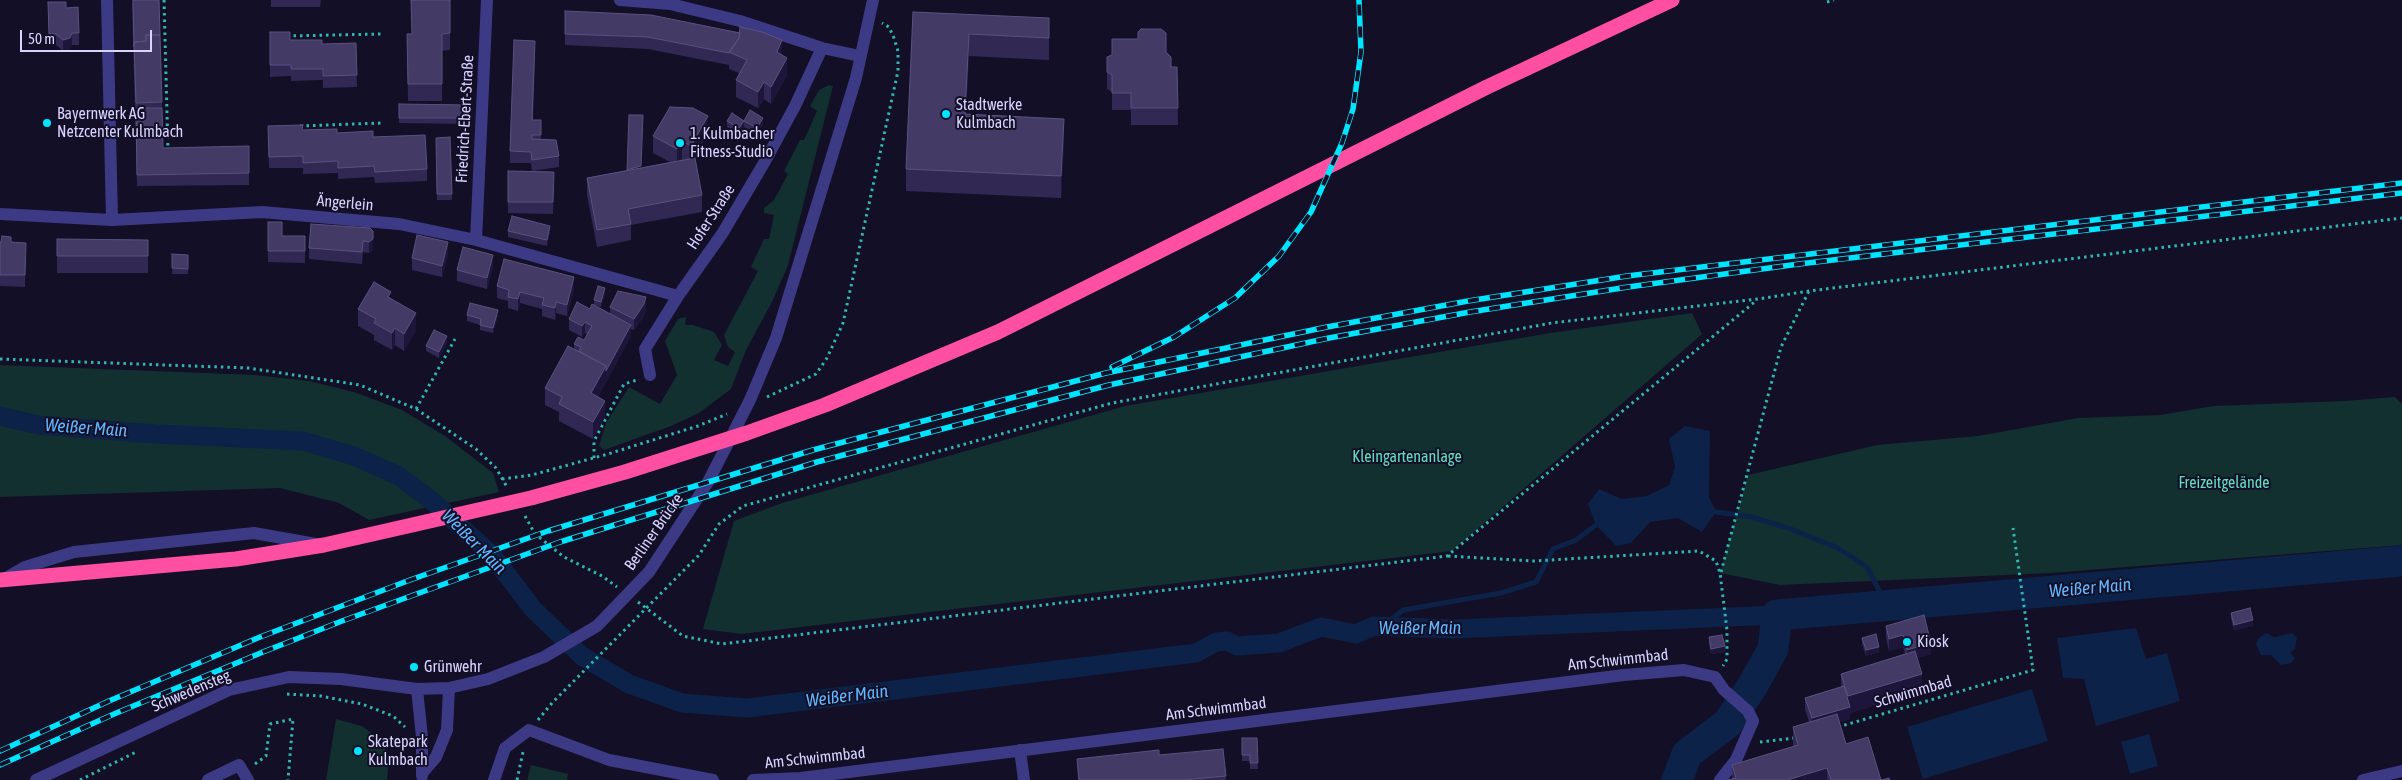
<!DOCTYPE html>
<html>
<head>
<meta charset="utf-8">
<style>
	body { margin:0 }
	#map { position:relative; width:2402px; height:780px; overflow:hidden; background:#130f26; font-family:"Asap Condensed",sans-serif }
	canvas { display:block }
	.scale { position:absolute; left:20px; top:30px; width:132px; height:22px; box-sizing:border-box; border:2px solid #d9d4ff; border-top:0; padding-left:6px; font-size:15px; line-height:18px; white-space:nowrap; color:#d9d4ff; -webkit-text-stroke:4px #130f26; paint-order:stroke }
</style>
</head>
<body>
<div id="map">
<canvas width="2402" height="780"></canvas>
<div class="scale">50 m</div>
</div>
<script>
const g = document.querySelector('canvas').getContext('2d');
g.lineJoin = 'round';
function fillPath(path, color) { g.fillStyle = color; g.fill(path, 'evenodd'); }
const shape = rows => new Path2D(rows.map(r => 'M' + r).join(''));
function stroke(path, color, width, dash) { g.strokeStyle = color; g.lineWidth = width; g.lineCap = dash ? 'butt' : 'round'; g.setLineDash(dash || []); g.stroke(path); }
function write(font, color, halo, rows, align = 'center') {
  g.font = font + ' "Asap Condensed",sans-serif'; g.lineWidth = 4; g.setLineDash([]); g.textBaseline = 'middle'; g.strokeStyle = halo; g.fillStyle = color; for (const [text, x, y, turn = 0] of rows) {
    g.save(); g.translate(x, y); g.rotate((+turn || 0) * Math.PI / 180); g.textAlign = isNaN(turn) ? turn : align; if (halo) g.strokeText(text, 0, 0); g.fillText(text, 0, 0); g.restore();
  }
}
fillPath(shape([
	[829,85,833,86,788,265,773,300,746,350,731,389,699,413,671,426,604,450,599,446,606,423,629,387,660,404,677,375,665,341,678,319,686,317,685,325,693,325,714,332,722,345,714,360,728,366,735,352,728,347,724,335,758,271,751,267,764,239,769,239,774,215,764,213,764,208,774,200,788,174,784,171,800,140,804,140,817,111,810,106,819,90],
	[1692,313,1702,334,1452,551,741,634,703,629,734,521,782,503,1125,406,1550,333],
	[0,365,255,375,309,381,354,392,402,410,445,436,493,473,499,492,369,520,339,503,280,488,0,497],
	[2395,397,2402,404,2402,545,2051,573,1780,585,1720,573,1748,475,1877,445,1978,436,2078,418,2161,415,2213,406,2344,401],
	[336,719,362,726,384,742,389,760,387,780,326,780],
	[531,765,568,774,567,780,527,780]
]), '#12302f');
fillPath(shape([
	[1685,426,1710,431,1709,497,1716,512,1702,532,1678,518,1650,522,1631,543,1616,546,1596,525,1588,504,1599,489,1622,499,1647,496,1669,485,1675,467,1669,439],
	[2136,628,2146,659,2167,653,2180,701,2096,726,2084,679,2063,678,2057,638],
	[2266,633,2274,637,2292,633,2297,637,2295,649,2290,652,2295,658,2291,663,2281,665,2271,655,2261,655,2256,644,2258,639],
	[2032,689,2048,741,1923,779,1907,727],
	[2149,734,2158,766,2130,774,2121,742]
]), '#0c2248');
stroke(shape([
	[1716,512,1752,517,1788,528,1838,548,1867,567,1887,606],
	[1383,626,1403,610,1501,593,1536,582,1553,549,1576,540,1596,525]
]), '#0c2248', 5);
stroke(shape([
	[0,416,38,425,156,434,303,441,354,456,399,476,432,501,492,555,533,609,582,656,629,684,682,703,747,708,1196,653,1216,642,1227,641,1237,646,1279,643,1321,627,1356,634,1374,626,1453,629,1777,615]
]), '#0c2248', 19);
stroke(shape([
	[1677,780,1687,754,1728,723,1753,685,1773,649,1777,615,2402,561]
]), '#0c2248', 31);
stroke(shape([
	[164,0,168,151],
	[1827,2,1834,0],
	[287,36,381,34],
	[300,126,382,123],
	[0,359,248,368,360,385,416,409,476,449,496,468,507,487],
	[767,397,816,374,827,358,843,323,898,71,898,51,894,38,889,27,882,23],
	[416,409,455,339],
	[594,458,594,441,624,384,637,380],
	[502,479,532,475,608,454,698,426,727,414],
	[525,516,535,534,564,557,602,576,617,587],
	[1448,556,1534,561,1699,551,1716,561,1720,573,1727,630,1727,659,1723,666],
	[1721,572,1781,347,1809,291],
	[638,602,683,636,722,644,1447,556,1757,300],
	[287,694,321,696,362,704,393,716,405,727],
	[538,720,552,703,699,555,719,524,743,506,1112,403,1552,323,1758,299,1809,291,2402,218],
	[1838,727,2033,670,2013,528],
	[1760,742,1795,738],
	[255,764,266,756,270,724,293,719,288,780],
	[80,780,136,752],
	[517,780,523,752]
]), '#2fb8b0', 3, [2.5, 4]);
stroke(shape([
	[107,0,112,220],
	[620,0,670,4,740,21,822,48,860,56],
	[0,214,112,220,262,212,399,224,476,240,678,296],
	[476,240,487,0],
	[650,375,645,349,678,296,722,234,764,163,795,106,822,48],
	[4,579,25,567,74,552,254,533,316,544],
	[417,689,422,737,422,776],
	[1020,750,1024,780],
	[423,772,436,757,447,730,449,688],
	[36,780,229,690,289,677,341,679,417,689,449,688,488,679,544,657,597,626,649,572,708,482,750,400,776,338,856,78,873,0],
	[208,780,239,765,248,780],
	[494,780,505,748,529,730,609,760,713,780],
	[753,780,801,778,1624,675,1684,670,1715,677,1724,690,1748,711,1753,721,1736,760,1720,780],
	[2363,780,2402,771]
]), '#3d3a85', 12);
stroke(shape([
	[0,580,236,559,324,545,531,498,625,472,747,433,825,405,998,332,1487,87,1672,0]
]), '#ff4fa3', 15);
const rail = shape([
	[1112,367,1174,337,1235,298,1279,256,1311,212,1342,143,1353,109,1361,52,1359,0],
	[0,751,109,701,260,637,410,580,548,531,813,450,1106,373,1327,327,1468,301,1627,276,2402,183],
	[0,765,114,714,263,652,342,621,560,542,817,462,1109,385,1329,338,1470,312,1628,287,1799,264,2402,193]
]);
stroke(rail, '#00e5ff', 5.5);
stroke(rail, '#130f26', 4, [11]);
fillPath(shape([
	[132,0,162,102,163,148,249,146,249,185,137,186],
	[271,0,321,0,320,7,271,7],
	[450,0,450,50,442,51,442,101,408,101,407,34,412,34],
	[48,2,66,8,79,33,79,45,72,45,70,49,63,51,56,45,49,46],
	[565,11,782,55,787,75,771,104,764,99,758,108,736,97,736,80,739,73,729,69,729,65,648,49,565,45],
	[913,12,1049,18,1049,60,969,56,966,114,1064,141,1061,198,906,191,906,169],
	[270,32,290,40,322,44,356,43,357,87,323,88,323,80,291,81,291,76,270,77],
	[1166,52,1171,67,1177,67,1178,125,1131,125,1131,110,1112,110,1112,92,1107,89,1107,57],
	[535,53,533,120,541,120,541,139,559,156,559,167,532,171,531,163,510,163,510,151],
	[399,104,466,105,466,124,399,123],
	[727,121,744,127,739,134,727,127],
	[744,121,763,124,757,134,744,127],
	[302,130,373,137,427,169,427,181,375,183,374,177,338,179,338,173,303,174,303,168,269,168,268,138],
	[708,133,694,158,702,195,702,212,631,225,631,240,597,247,587,195,587,178,670,162,653,153,653,136],
	[450,137,452,200,437,200,436,138],
	[508,171,554,172,553,214,508,213],
	[268,222,282,236,305,236,305,263,268,262],
	[311,224,373,243,373,250,369,253,363,252,362,264,309,259,309,248],
	[508,231,550,231,547,246,508,237],
	[57,239,148,240,148,273,57,273],
	[0,242,26,243,25,287,0,286],
	[172,254,188,255,188,274,172,274],
	[448,254,442,277,412,270,412,258],
	[493,267,487,289,457,281,457,270],
	[497,286,574,289,567,316,556,313,555,320,542,316,542,309,520,303,518,311,508,308,508,301,497,298],
	[605,294,601,307,594,305,610,314,610,307,646,309,644,316,634,330,631,329,631,336,598,397,605,417,593,439,559,421,559,412,545,405,545,388,574,349,574,344,584,340,587,335,585,333,582,337,569,330,569,319,590,309,594,305,594,300],
	[391,299,416,330,404,351,395,345,392,350,374,340,374,335,358,326,358,309],
	[467,315,498,315,493,333,480,330,480,325,467,321],
	[447,342,439,358,426,351,426,346],
	[2231,613,2253,626,2234,630,2231,619],
	[1886,626,1931,654,1917,658,1922,691,1850,713,1850,719,1839,722,1846,744,1881,780,1890,780,1728,780,1732,779,1732,765,1793,747,1793,727,1809,722,1805,709,1805,698,1841,687,1841,674,1905,654,1903,647,1889,651,1886,638],
	[1709,637,1725,652,1711,654,1709,643],
	[1862,638,1879,652,1866,656,1862,644],
	[1242,738,1257,738,1258,769,1250,769,1250,761,1242,761],
	[1159,755,1226,776,1226,780,1078,780,1077,759]
]), '#312854');
fillPath(shape([
	[72,33,72,45,70,49,63,51,63,40],
	[969,34,969,56,965,136,965,114],
	[782,40,782,57,777,52],
	[787,58,787,75,771,104,771,87],
	[764,82,764,99,758,108,758,92],
	[708,116,708,133,691,163,691,146],
	[763,118,763,124,757,134,757,128],
	[1064,119,1064,141,1061,198,1061,176],
	[744,121,744,127,739,134,739,128],
	[682,141,682,158,677,166,677,149],
	[550,226,550,231,547,246,547,240],
	[373,231,373,250,369,253,369,242],
	[448,242,448,254,442,277,442,266],
	[493,255,493,267,487,289,487,278],
	[574,277,574,289,567,316,567,305],
	[605,288,605,294,601,307,601,302],
	[520,292,520,303,518,311,518,299],
	[646,297,646,309,644,316,634,330,634,319],
	[556,302,556,313,555,320,555,308],
	[498,310,498,315,493,333,493,328],
	[416,313,416,330,404,351,404,334],
	[585,322,585,333,582,337,582,326],
	[631,325,631,336,591,410,591,393,606,366],
	[395,328,395,345,392,350,392,333],
	[447,336,447,342,439,358,439,352],
	[605,401,605,417,593,439,593,422],
	[2253,620,2253,626,2234,630,2234,625],
	[1903,635,1903,647,1889,651,1889,639],
	[1931,643,1931,654,1907,661,1907,650],
	[1725,646,1725,652,1711,654,1711,649],
	[1879,647,1879,652,1866,656,1866,650],
	[1922,674,1922,691,1850,713,1850,719,1812,730,1812,718,1848,708,1848,696],
	[1827,768,1827,780,1787,780]
]), '#1d163a');
const building = shape([
	[133,0,159,0,160,35,146,35,146,41,134,42,134,47,133,0],
	[411,0,450,0,450,33,442,34,442,84,408,84,407,34,412,34,411,0],
	[48,2,66,2,66,8,78,7,79,33,72,33,70,38,63,40,56,34,49,34,48,2],
	[565,11,651,15,740,33,739,38,729,53,648,37,565,34,565,11],
	[913,12,1049,18,1049,38,969,34,965,114,1064,119,1061,176,906,169,913,12],
	[740,27,762,32,782,40,777,52,787,58,771,87,764,82,758,92,736,80,747,60,729,52,739,38,740,27],
	[1141,29,1161,29,1166,33,1166,52,1171,57,1171,67,1177,67,1178,108,1131,108,1131,93,1112,93,1112,75,1107,72,1107,57,1112,55,1112,39,1138,39,1138,32,1141,29],
	[270,32,290,32,290,40,322,40,322,44,356,43,357,75,323,76,323,69,291,69,291,65,270,65,270,32],
	[146,35,160,35,162,102,136,103,134,42,147,41,146,35],
	[514,40,535,41,532,120,541,120,541,135,532,135,532,139,556,140,559,156,532,160,531,152,510,151,514,40],
	[399,104,466,105,466,118,399,118,399,104],
	[670,107,693,108,708,116,691,146,682,141,677,149,653,136,670,107],
	[136,108,162,108,163,148,249,146,249,173,137,175,136,108],
	[750,110,763,118,757,128,744,121,750,110],
	[732,113,744,121,739,128,727,121,732,113],
	[629,115,643,115,641,166,627,170,629,115],
	[303,125,302,130,337,129,337,133,373,131,373,137,425,135,427,169,375,172,374,166,338,168,338,161,303,163,303,156,269,157,268,126,303,125],
	[450,137,452,194,437,194,436,138,450,137],
	[695,158,702,195,628,209,631,224,597,230,587,178,695,158],
	[508,171,554,172,553,202,508,202,508,171],
	[512,216,550,226,547,240,508,231,512,216],
	[268,222,282,222,282,236,305,236,305,251,268,251,268,222],
	[311,224,370,228,373,231,373,239,369,242,363,241,362,252,309,248,311,224],
	[417,235,448,242,442,266,412,258,417,235],
	[2,236,11,237,11,242,26,243,25,275,0,275,0,242,1,242,2,236],
	[57,239,148,240,148,256,57,256,57,239],
	[463,247,493,255,487,278,457,270,463,247],
	[172,254,188,255,188,269,172,268,172,254],
	[504,259,574,277,567,305,556,302,555,308,542,305,544,298,520,292,518,299,508,297,509,290,497,286,504,259],
	[374,282,391,292,388,297,416,313,404,334,395,328,392,333,374,323,376,319,358,309,374,282],
	[598,286,605,288,601,302,594,300,598,286],
	[618,291,646,297,644,304,634,319,610,307,618,291],
	[577,302,590,309,592,304,631,325,606,371,606,366,579,351,581,347,574,344,578,337,584,340,592,326,585,322,582,326,569,319,577,302],
	[470,303,498,310,493,328,480,325,481,319,467,315,470,303],
	[434,330,447,336,439,352,426,346,434,330],
	[568,346,606,366,591,393,605,401,593,422,559,404,562,397,545,388,568,346],
	[2250,608,2253,620,2234,625,2231,613,2250,608],
	[1924,615,1931,643,1907,650,1903,635,1889,639,1886,626,1924,615],
	[1876,634,1879,647,1866,650,1862,638,1876,634],
	[1722,635,1725,646,1711,649,1709,637,1722,635],
	[1915,651,1922,674,1848,696,1841,674,1915,651],
	[1844,686,1850,707,1812,718,1805,698,1844,686],
	[1837,714,1846,744,1868,737,1881,780,1889,778,1890,780,1831,780,1827,768,1787,780,1728,780,1736,778,1732,765,1798,745,1793,727,1837,714],
	[1242,738,1257,738,1258,763,1250,763,1250,755,1242,755,1242,738],
	[1223,749,1226,776,1184,780,1079,780,1077,759,1159,750,1159,755,1223,749]
]);
fillPath(building, '#433a66');
stroke(building, '#5a527e', 1);
for (const [x, y, r, color] of [
	[946,114,5,"#00e5ff"],
	[47,123,5,"#00e5ff"],
	[680,143,5,"#00e5ff"],
	[1907,642,5,"#00e5ff"],
	[414,667,5,"#00e5ff"],
	[358,751,5,"#00e5ff"]
]) { const dot = new Path2D(); dot.arc(x, y, r, 0, 2 * Math.PI); g.fillStyle = color; g.fill(dot); stroke(dot, '#130f26', 2); }
write('16px', '#d9d4ff', '#130f26', [
	["Stadtwerke",956,105],
	["Kulmbach",956,123],
	["Bayernwerk AG",57,114],
	["Netzcenter Kulmbach",57,132],
	["1. Kulmbacher",690,134],
	["Fitness-Studio",690,152],
	["Kiosk",1917,642],
	["Grünwehr",424,667],
	["Skatepark",368,742],
	["Kulmbach",368,760]
], 'left');
write('16px', '#d9d4ff', '#130f26', [
	["Friedrich-Ebert-Straße",465,119,-87],
	["Ängerlein",345,203,5],
	["Hofer Straße",711,217,-57],
	["Berliner Brücke",654,532,-55],
	["Am Schwimmbad",1618,660,-6],
	["Schwedensteg",191,691,-23],
	["Schwimmbad",1913,692,-16],
	["Am Schwimmbad",1216,709,-7],
	["Am Schwimmbad",815,758,-6]
]);
write('16px', '#5fe0c0', '#130f26', [
	["Kleingartenanlage",1407,457],
	["Freizeitgelände",2224,483]
]);
write('italic 18px', '#62b6ff', '#130f26', [
	["Weißer Main",86,428,4],
	["Weißer Main",474,542,45],
	["Weißer Main",2090,588,-5],
	["Weißer Main",1420,628],
	["Weißer Main",847,696,-7]
]);
</script>
</body>
</html>
